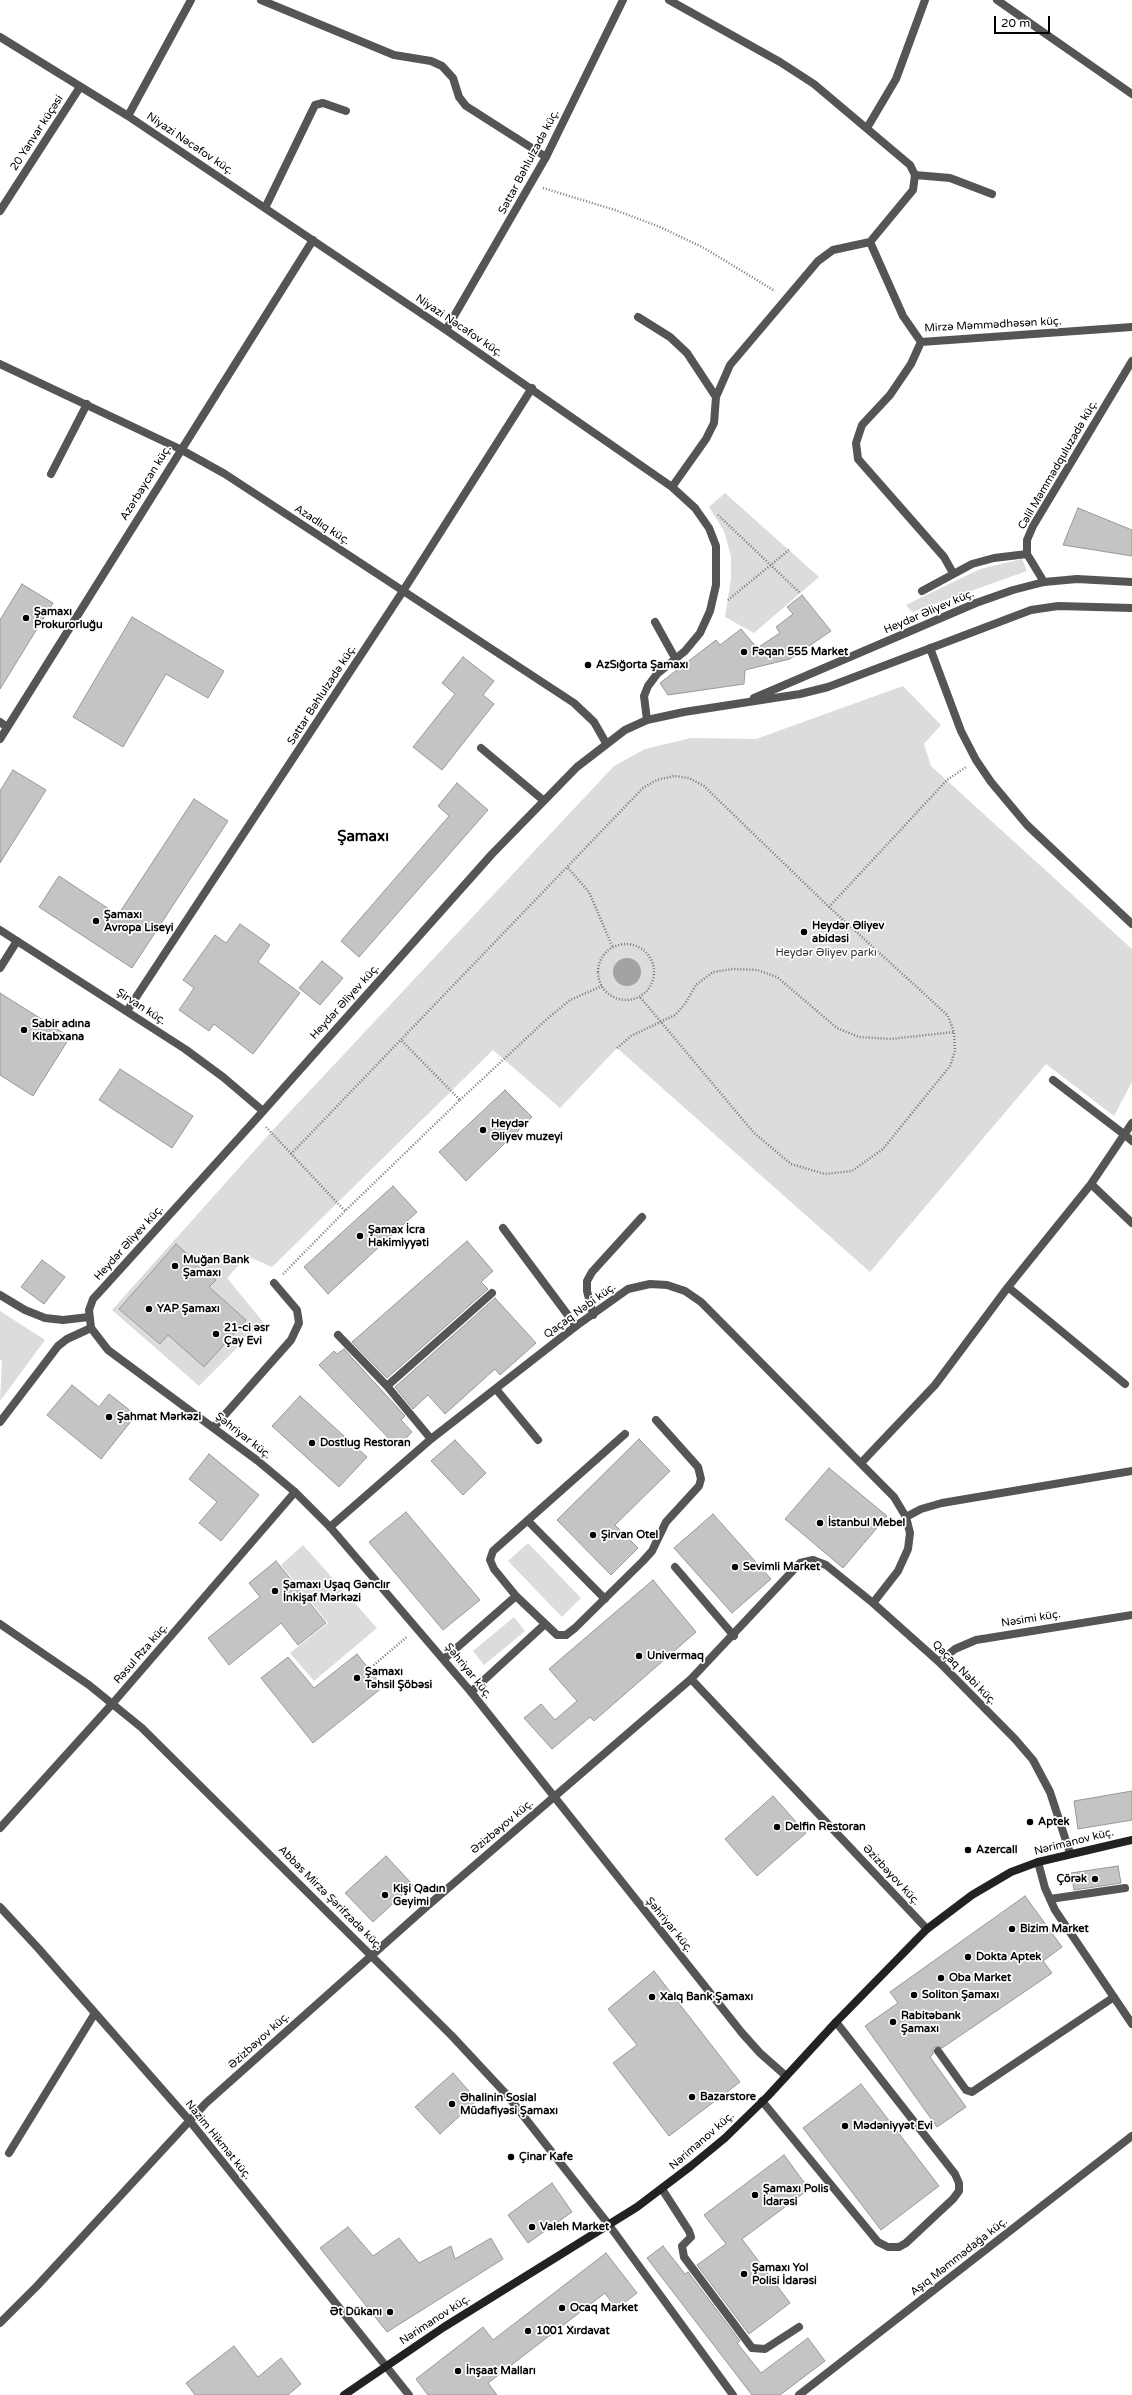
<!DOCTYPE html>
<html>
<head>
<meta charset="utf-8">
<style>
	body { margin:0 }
	#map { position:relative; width:1132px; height:2395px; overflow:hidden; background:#fff; font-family:"Varela Round",sans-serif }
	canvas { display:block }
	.scale { position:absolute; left:994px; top:16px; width:56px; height:18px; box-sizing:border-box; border:2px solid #000; border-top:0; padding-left:5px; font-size:12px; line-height:14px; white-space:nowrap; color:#000; -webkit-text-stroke:3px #fff; paint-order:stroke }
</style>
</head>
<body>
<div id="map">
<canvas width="1132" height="2395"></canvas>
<div class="scale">20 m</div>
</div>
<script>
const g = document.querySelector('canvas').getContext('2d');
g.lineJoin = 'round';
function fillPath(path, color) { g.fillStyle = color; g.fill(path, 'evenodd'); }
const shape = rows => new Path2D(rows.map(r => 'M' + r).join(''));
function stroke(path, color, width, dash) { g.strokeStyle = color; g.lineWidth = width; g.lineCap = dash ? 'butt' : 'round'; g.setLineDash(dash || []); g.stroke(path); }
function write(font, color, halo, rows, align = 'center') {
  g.font = font + ' "Varela Round",sans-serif'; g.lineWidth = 3.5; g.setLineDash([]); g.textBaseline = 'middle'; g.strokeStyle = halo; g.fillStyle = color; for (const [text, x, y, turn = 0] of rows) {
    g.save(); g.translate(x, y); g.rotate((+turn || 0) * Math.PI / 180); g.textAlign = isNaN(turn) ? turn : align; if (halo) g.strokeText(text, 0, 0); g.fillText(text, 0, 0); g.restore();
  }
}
fillPath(shape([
	[725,493,819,577,754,633,725,617,731,579,731,557,724,531,709,507],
	[1022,559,1027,571,912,612,906,605,980,569],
	[903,686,941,725,924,744,931,766,1132,949,1132,1082,1114,1116,1046,1064,870,1272,617,1048,560,1108,493,1050,272,1267,247,1256,227,1278,263,1322,199,1386,112,1310,271,1132,614,766,645,749,691,738,756,739],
	[0,1311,45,1340,0,1401,2,1361,0,1359],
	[528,1543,581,1598,562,1617,508,1561],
	[303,1545,377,1628,314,1681,290,1653,328,1623,281,1565],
	[514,1617,525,1631,484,1665,473,1651]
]), '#dcdcdc');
fillPath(shape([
	'613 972a14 14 0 1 1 28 0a14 14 0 1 1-28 0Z'
]), '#a3a3a3');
const building = shape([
	[1078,508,1132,530,1132,556,1063,545,1078,508],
	[22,584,53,603,0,689,0,620,22,584],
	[802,595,831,631,790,659,745,670,744,684,668,695,660,683,716,640,720,645,741,629,757,648,780,633,776,627,793,614,787,607,802,595],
	[132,617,224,671,208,698,166,674,123,747,73,717,132,617],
	[463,657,494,681,483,695,494,704,442,770,413,747,455,694,442,683,463,657],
	[13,770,46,790,0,863,0,791,13,770],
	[457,783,488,810,359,957,341,941,449,816,438,806,457,783],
	[194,799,228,821,132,968,39,907,59,876,118,915,194,799],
	[240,924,270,945,258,962,300,993,253,1054,214,1024,209,1031,179,1010,194,988,183,980,215,935,226,943,240,924],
	[322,961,343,978,320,1005,299,988,322,961],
	[0,993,70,1037,33,1096,0,1075,0,993],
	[120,1069,193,1116,172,1148,99,1100,120,1069],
	[505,1090,532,1117,466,1181,439,1152,505,1090],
	[393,1186,417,1212,328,1294,304,1267,393,1186],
	[467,1241,493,1271,481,1282,488,1289,387,1378,352,1342,467,1241],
	[176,1244,216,1280,209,1287,246,1320,204,1367,168,1335,160,1344,119,1309,176,1244],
	[42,1260,65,1277,44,1304,21,1287,42,1260],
	[495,1298,536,1343,500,1375,495,1369,445,1414,428,1395,413,1409,395,1387,495,1298],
	[344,1349,405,1416,401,1420,412,1432,397,1447,319,1365,334,1351,337,1354,344,1349],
	[72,1385,99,1407,109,1394,136,1415,101,1459,47,1415,72,1385],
	[300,1396,367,1457,339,1487,272,1426,300,1396],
	[639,1439,670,1471,615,1525,638,1548,611,1575,557,1520,639,1439],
	[455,1440,486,1473,463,1495,431,1461,455,1440],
	[209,1454,259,1495,221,1541,199,1523,217,1502,189,1479,209,1454],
	[829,1468,887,1516,843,1568,785,1519,829,1468],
	[406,1512,480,1600,443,1630,369,1542,406,1512],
	[713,1514,771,1579,732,1613,674,1548,713,1514],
	[276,1561,326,1623,298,1645,281,1623,229,1665,208,1638,260,1597,249,1583,276,1561],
	[653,1580,696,1632,594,1721,590,1717,552,1749,524,1718,541,1704,555,1720,577,1701,549,1669,653,1580],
	[357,1654,383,1687,313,1743,261,1678,288,1657,314,1688,357,1654],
	[1132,1791,1132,1820,1078,1829,1074,1801,1132,1791],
	[773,1796,806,1833,757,1876,725,1839,773,1796],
	[386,1856,413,1885,373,1922,345,1893,386,1856],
	[1118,1866,1121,1883,1074,1890,1071,1873,1118,1866],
	[1025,1896,1062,1947,1043,1961,1052,1973,942,2048,938,2046,933,2048,933,2054,930,2057,966,2107,937,2127,865,2026,898,2003,890,1992,1025,1896],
	[654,1971,740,2082,669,2136,613,2063,637,2045,608,2009,654,1971],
	[453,2073,477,2100,440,2134,415,2107,453,2073],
	[861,2084,939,2186,881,2230,803,2128,861,2084],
	[784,2155,809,2189,742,2239,790,2303,749,2334,697,2265,726,2244,704,2215,784,2155],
	[552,2183,572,2212,528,2243,508,2215,552,2183],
	[348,2227,373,2256,399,2238,419,2263,451,2246,455,2259,491,2238,503,2259,387,2332,320,2248,348,2227],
	[663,2246,685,2274,688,2272,740,2341,737,2343,761,2373,808,2338,825,2361,780,2395,752,2395,647,2258,663,2246],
	[606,2253,637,2293,616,2309,605,2293,488,2383,497,2395,428,2395,416,2379,483,2327,493,2340,606,2253],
	[234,2346,258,2377,281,2358,301,2384,288,2395,195,2395,186,2383,234,2346]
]);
fillPath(building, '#c4c4c4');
stroke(building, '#999', 1);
stroke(shape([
	[543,188,615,210,660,227,704,248,775,291],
	[718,515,800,593],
	[728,600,789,550],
	[568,868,589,892,613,948],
	[829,907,947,780,966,767],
	'598 972a28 28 0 1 1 56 0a28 28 0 1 1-56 0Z',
	[617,1048,631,1036,675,1015,685,1004,696,985,713,972,733,969,757,970,777,977,837,1028,859,1037,891,1039,954,1032],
	[460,1100,547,1019,570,1000,602,986],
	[266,1127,345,1211],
	[291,1154,643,788,657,780,674,776,689,778,704,786,829,907,931,1000,948,1016,954,1032,955,1051,950,1066,883,1149,852,1171,825,1174,791,1164,754,1133,640,997],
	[283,1274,345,1211,460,1100,401,1040],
	[369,1669,408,1636]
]), '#777', 2.5, [1, 2]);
stroke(shape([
	[481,748,543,800],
	[0,968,17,941],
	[1053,1080,1125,1135],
	[503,1228,576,1326],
	[338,1335,387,1386,431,1439],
	[387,1386,492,1293],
	[496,1389,538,1440],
	[214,1427,291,1340,299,1323,297,1310,274,1283],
	[625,1434,493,1551,490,1560,494,1569,516,1596,557,1635,566,1635,575,1628,643,1561,652,1551,666,1522,699,1486,701,1479,698,1467,656,1420],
	[528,1521,605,1599],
	[675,1567,734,1636],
	[444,1659,516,1596],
	[471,1692,545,1624],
	[1050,1899,1125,1888],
	[762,2101,878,2242,888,2247,899,2247,906,2243,953,2199,959,2191,959,2183,955,2174,836,2022],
	[662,2189,689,2231,691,2237,682,2246,684,2257,752,2348,765,2349,799,2327]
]), '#555', 8);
stroke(shape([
	[261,0,394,55,431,61,442,66,453,78,459,97,466,106,546,157],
	[669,0,780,62,814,84,910,165,915,175,913,190,870,242,903,316,921,342,1132,327],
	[997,0,1132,94],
	[0,37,128,116,446,330,672,487,695,508,709,528,716,546,716,585,710,611,700,633,685,651,657,674,648,686,644,696,647,720],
	[128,116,191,0],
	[867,128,896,79,925,0],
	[915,175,950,178,992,194],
	[265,208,315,105,323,103,346,111],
	[0,211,80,87],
	[638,317,670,337,687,353,716,397],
	[446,330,546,157,623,0],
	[921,342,911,364,890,395,862,425,856,443,858,459,944,557,953,573],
	[0,364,180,449,225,474,574,703,594,722,606,743],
	[51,474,87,404],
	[672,487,706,439,714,423,716,397,730,365,818,261,833,250,870,242],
	[1044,582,1027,554,1027,540,1033,526,1132,361],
	[922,591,972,564,994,558,1027,554],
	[655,622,675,658],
	[930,648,961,731,976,760,991,782,1027,825,1132,924],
	[0,722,7,727],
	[0,739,313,240],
	[127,1011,403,591,532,388],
	[1125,1135,1132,1141],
	[1091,1184,1132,1223],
	[1008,1287,1125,1384],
	[0,1295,25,1310,45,1318,63,1320,89,1317],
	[593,1315,587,1291,587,1281,592,1272,642,1217],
	[0,1422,58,1346,67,1339,91,1328],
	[861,1463,935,1385,1008,1287,1091,1184,1132,1123],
	[906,1517,921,1509,942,1503,1132,1471],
	[330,1527,431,1439,576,1326,628,1289,650,1284,667,1285,685,1291,701,1302,894,1497,906,1517,910,1533,908,1549,898,1571,873,1603,939,1662,1015,1739,1033,1760,1050,1792,1070,1853],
	[0,1624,89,1685,142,1728,452,2036,507,2095,609,2225,733,2395],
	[939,1662,955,1649,976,1640,1132,1615],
	[691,1679,927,1929],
	[0,1828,113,1703,295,1492],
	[1038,1862,1045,1888,1055,1910,1132,2024],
	[0,1907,38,1948,189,2120,409,2395],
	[938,2051,966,2090,972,2092,1114,1997],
	[9,2153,95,2013],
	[0,2323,37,2286,206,2103,425,1908,691,1679,800,1563,813,1560,826,1565,873,1603],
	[799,2395,1132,2136]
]), '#555', 8);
stroke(shape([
	[754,698,976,603,1013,590,1044,582,1077,579,1132,582],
	[0,930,185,1049,223,1077,263,1111],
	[786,2076,760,2053,742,2033,471,1692,330,1527,295,1492,258,1461,108,1350,91,1328,89,1310,93,1299,105,1286,257,1118,492,854,577,767,625,730,647,720,684,712,800,694,828,687,1031,610,1058,606,1132,608]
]), '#555', 8);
stroke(shape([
	[344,2395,444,2327,637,2207,691,2166,725,2138,768,2096,836,2022,927,1929,972,1895,1011,1872,1038,1862,1132,1840]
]), '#222', 8);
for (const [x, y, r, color] of [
	[26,618,4,"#000"],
	[744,652,4,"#000"],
	[588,665,4,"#000"],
	[96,921,4,"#000"],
	[804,932,4,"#000"],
	[24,1030,4,"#000"],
	[483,1130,4,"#000"],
	[360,1236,4,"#000"],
	[175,1266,4,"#000"],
	[149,1309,4,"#000"],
	[216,1334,4,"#000"],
	[109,1417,4,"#000"],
	[312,1443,4,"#000"],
	[820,1523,4,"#000"],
	[593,1535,4,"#000"],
	[735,1567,4,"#000"],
	[275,1591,4,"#000"],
	[639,1656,4,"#000"],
	[357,1678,4,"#000"],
	[1030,1822,4,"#000"],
	[777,1827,4,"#000"],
	[968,1850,4,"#000"],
	[1095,1879,4,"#000"],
	[385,1895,4,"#000"],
	[1012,1929,4,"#000"],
	[968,1957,4,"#000"],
	[941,1978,4,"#000"],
	[914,1995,4,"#000"],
	[652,1997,4,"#000"],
	[893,2022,4,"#000"],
	[692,2097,4,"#000"],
	[452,2104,4,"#000"],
	[845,2126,4,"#000"],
	[511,2157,4,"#000"],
	[755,2195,4,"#000"],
	[532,2227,4,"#000"],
	[744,2274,4,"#000"],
	[562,2308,4,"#000"],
	[390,2312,4,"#000"],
	[528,2331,4,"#000"],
	[458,2371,4,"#000"]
]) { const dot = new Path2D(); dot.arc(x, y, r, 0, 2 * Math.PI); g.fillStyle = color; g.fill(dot); stroke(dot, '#fff', 1.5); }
write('11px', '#000', '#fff', [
	["20 Yanvar küçəsi",37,133,-57],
	["Niyazi Nəcəfov küç.",190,144,34],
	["Səttar Bəhlulzadə küç.",529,162,-62],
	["Mirzə Məmmədhəsən küç.",993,325,-3],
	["Niyazi Nəcəfov küç.",459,326,34],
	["Cəlil Məmmədquluzadə küç.",1058,465,-60],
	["Azərbaycan küç.",146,483,-58],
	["Azadlıq küç.",322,525,33],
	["Heydər Əliyev küç.",929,612,-23],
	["Səttar Bəhlulzadə küç.",322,695,-57],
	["Heydər Əliyev küç.",345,1002,-48],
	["Şirvan küç.",141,1007,33],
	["Heydər Əliyev küç.",129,1243,-48],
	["Qaçaq Nəbi küç.",580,1311,-36],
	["Şəhriyar küç.",243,1436,38],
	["Nəsimi küç.",1031,1619,-9],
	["Rəsul Rza küç.",141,1654,-49],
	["Şəhriyar küç.",468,1671,51],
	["Qaçaq Nəbi küç.",964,1673,45],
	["Əzizbəyov küç.",502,1827,-40],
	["Nərimanov küç.",1074,1842,-14],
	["Əzizbəyov küç.",891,1875,47],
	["Abbas Mirzə Şərifzadə küç.",330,1898,45],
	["Şəhriyar küç.",669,1925,51],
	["Əzizbəyov küç.",259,2041,-42],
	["Nazim Hikmət küç.",218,2140,51],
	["Nərimanov küç.",702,2141,-41],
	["Aşıq Məmmədağa küç.",959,2257,-38],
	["Nərimanov küç.",435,2320,-33]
]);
write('bold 11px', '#000', '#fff', [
	["Şamaxı",34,612],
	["Prokurorluğu",34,625],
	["Fəqan 555 Market",752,652],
	["AzSığorta Şamaxı",596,665],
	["Şamaxı",104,915],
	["Avropa Liseyi",104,928],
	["Heydər Əliyev",812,926],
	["abidəsi",812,939],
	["Sabir adına",32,1024],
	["Kitabxana",32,1037],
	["Heydər",491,1124],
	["Əliyev muzeyi",491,1137],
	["Şamax İcra",368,1230],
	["Hakimiyyəti",368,1243],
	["Muğan Bank",183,1260],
	["Şamaxı",183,1273],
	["YAP Şamaxı",157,1309],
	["21-ci əsr",224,1328],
	["Çay Evi",224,1341],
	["Şahmat Mərkəzi",117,1417],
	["Dostlug Restoran",320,1443],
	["İstanbul Mebel",828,1523],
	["Şirvan Otel",601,1535],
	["Sevimli Market",743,1567],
	["Şamaxı Uşaq Gənclır",283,1585],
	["İnkişaf Mərkəzi",283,1598],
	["Univermaq",647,1656],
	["Şamaxı",365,1672],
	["Təhsil Şöbəsi",365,1685],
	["Aptek",1038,1822],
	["Delfin Restoran",785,1827],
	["Azercall",976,1850],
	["Çörək",1087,1879,"right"],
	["Kişi Qadın",393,1889],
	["Geyimi",393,1902],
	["Bizim Market",1020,1929],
	["Dokta Aptek",976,1957],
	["Oba Market",949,1978],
	["Soliton Şamaxı",922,1995],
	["Xalq Bank Şamaxı",660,1997],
	["Rabitəbank",901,2016],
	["Şamaxı",901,2029],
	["Bazarstore",700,2097],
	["Əhalinin Sosial",460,2098],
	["Müdafiyəsi Şamaxı",460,2111],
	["Mədəniyyət Evi",853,2126],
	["Çinar Kafe",519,2157],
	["Şamaxı Polis",763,2189],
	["İdarəsi",763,2202],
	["Valeh Market",540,2227],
	["Şamaxı Yol",752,2268],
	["Polisi İdarəsi",752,2281],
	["Ocaq Market",570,2308],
	["Ət Dükanı",382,2312,"right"],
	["1001 Xırdavat",536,2331],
	["İnşaat Malları",466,2371]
], 'left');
write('11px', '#333', '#fff', [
	["Heydər Əliyev parkı",826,953]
]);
write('bold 15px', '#000', '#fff', [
	["Şamaxı",363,837]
]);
</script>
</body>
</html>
